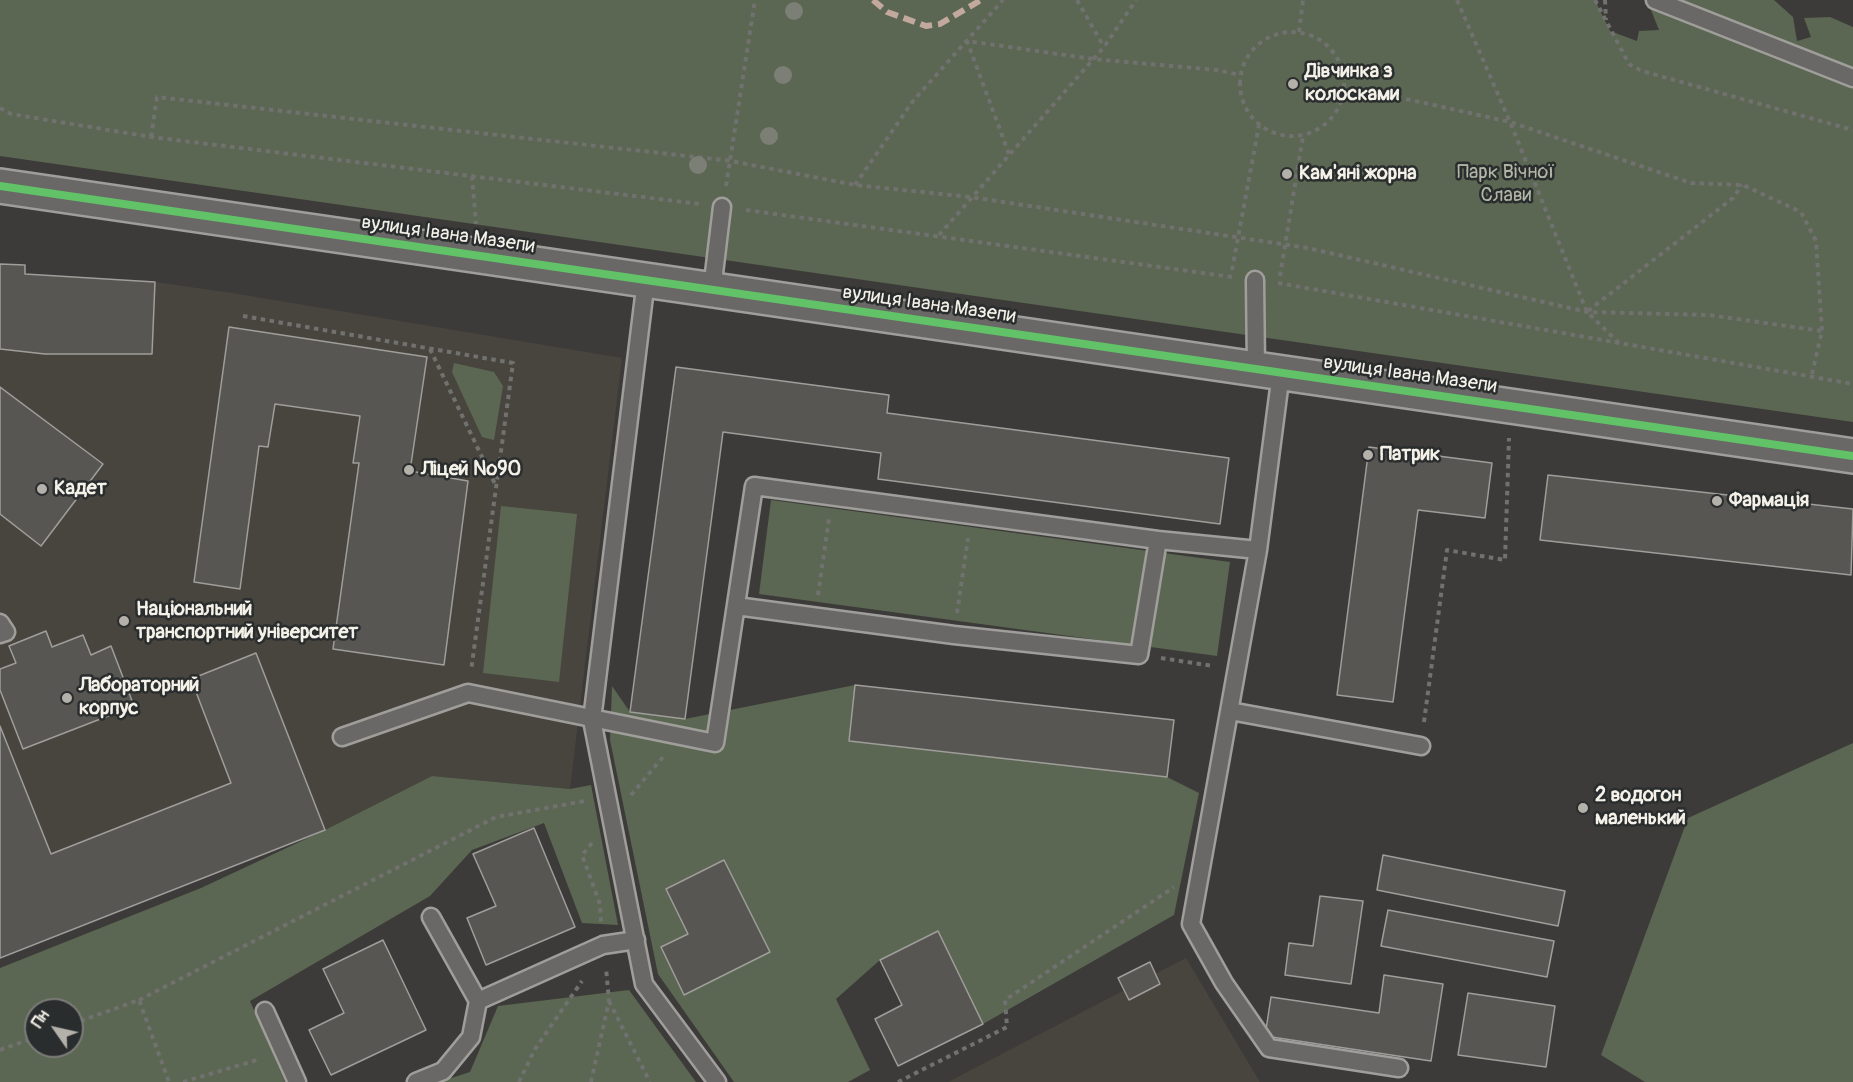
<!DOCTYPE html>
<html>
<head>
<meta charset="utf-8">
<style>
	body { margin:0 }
	#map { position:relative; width:1853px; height:1082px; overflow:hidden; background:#3c3b39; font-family:Pangolin,sans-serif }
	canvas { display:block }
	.north { position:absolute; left:24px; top:998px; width:60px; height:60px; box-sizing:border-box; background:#2a2d2e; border:2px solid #7b7b78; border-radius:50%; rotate:304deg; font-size:16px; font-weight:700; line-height:24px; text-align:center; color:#f4f1e8 }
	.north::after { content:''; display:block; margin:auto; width:21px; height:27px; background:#b4b1ab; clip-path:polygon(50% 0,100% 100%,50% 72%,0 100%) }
</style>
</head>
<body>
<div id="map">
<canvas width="1853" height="1082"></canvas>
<div class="north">Пн</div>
</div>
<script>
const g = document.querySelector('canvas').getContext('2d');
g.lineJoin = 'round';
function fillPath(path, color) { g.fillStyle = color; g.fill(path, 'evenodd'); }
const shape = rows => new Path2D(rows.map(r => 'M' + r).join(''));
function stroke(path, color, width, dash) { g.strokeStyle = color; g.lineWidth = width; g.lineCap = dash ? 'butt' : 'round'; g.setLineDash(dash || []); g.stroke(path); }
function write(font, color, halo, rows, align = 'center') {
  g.font = font + ' Pangolin,sans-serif'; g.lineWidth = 5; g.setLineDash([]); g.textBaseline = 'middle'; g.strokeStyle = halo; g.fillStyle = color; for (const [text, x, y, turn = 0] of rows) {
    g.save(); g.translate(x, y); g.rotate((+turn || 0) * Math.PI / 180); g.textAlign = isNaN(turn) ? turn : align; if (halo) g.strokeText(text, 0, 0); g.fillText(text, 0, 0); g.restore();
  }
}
fillPath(shape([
	[0,264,25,274,155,282,232,293,622,358,570,789,432,776,325,830,0,958],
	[1186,958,1260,1082,948,1082]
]), '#48453f');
fillPath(shape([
	[0,0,1595,0,1610,31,1637,41,1639,31,1659,30,1647,0,1774,0,1793,17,1797,41,1811,37,1804,18,1830,17,1853,27,1853,422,0,156],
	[454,363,494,372,503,386,494,440,482,437,452,372],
	[771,500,1230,562,1217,656,759,594],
	[501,506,577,514,559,682,483,673],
	[855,685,849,741,1167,777,1199,793,1174,915,983,1024,937,931,880,960,836,999,870,1070,848,1082,734,1082,658,974,610,740,612,686,630,712,685,719],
	[1853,743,1853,1082,1645,1082,1601,1055,1688,818],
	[432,776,570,789,591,785,618,925,582,923,544,823,472,850,430,896,250,1001,285,1082,0,1082,0,968,201,888,325,830],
	[36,1010,72,1010,72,1046,36,1046],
	[629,990,696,1082,439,1082,470,1072,498,1006]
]), '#5b6752');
const building = shape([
	[0,264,25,265,25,274,155,282,152,354,45,354,0,349,0,264],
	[229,327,427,357,410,471,468,481,444,665,333,649,359,463,353,463,360,416,275,404,268,447,259,446,240,589,194,582,229,327],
	[676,367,889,395,887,413,1229,458,1220,524,878,479,881,453,723,432,685,719,630,712,676,367],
	[0,387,103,464,41,546,0,514,0,387],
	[1369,447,1492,463,1485,518,1418,510,1393,702,1337,695,1369,447],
	[1548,475,1853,509,1851,575,1540,540,1548,475],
	[46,631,52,647,83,635,91,655,111,646,134,706,23,749,0,690,0,669,16,663,9,646,46,631],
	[256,653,325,830,0,958,0,726,51,854,231,783,191,679,256,653],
	[855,685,1174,720,1167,777,849,741,855,685],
	[534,828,575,927,486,965,467,918,496,906,473,854,534,828],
	[1383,855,1565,891,1558,926,1377,890,1383,855],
	[724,860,770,952,684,995,661,947,688,934,666,889,724,860],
	[1320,896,1363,901,1351,984,1285,975,1289,943,1313,946,1320,896],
	[1388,910,1554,941,1547,977,1381,946,1388,910],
	[938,931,983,1024,898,1066,875,1019,902,1005,880,960,938,931],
	[383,940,426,1030,331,1075,309,1030,344,1013,323,969,383,940],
	[1150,962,1160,984,1129,1000,1118,978,1150,962],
	[1384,975,1443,984,1431,1061,1265,1036,1271,997,1379,1013,1384,975],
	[1468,993,1555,1006,1546,1067,1458,1055,1468,993]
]);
fillPath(building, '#585653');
stroke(building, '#9f9e9b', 1.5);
const service = shape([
	[1655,0,1853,78],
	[646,280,592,720,644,984,717,1082],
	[1255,280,1256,369],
	[712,290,722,207],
	[1281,373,1258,550,1191,924,1224,983,1269,1048,1399,1068],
	[736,606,954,635,1139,655,1158,540],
	[0,623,6,632,0,634],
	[1230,711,1421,746],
	[342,737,468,693,715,743,754,486,1158,540,1258,550],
	[431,917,478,1001],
	[265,1011,297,1082],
	[416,1082,443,1071,471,1037,478,1001,603,945,636,940]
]);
const secondary = shape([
	[0,186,1853,456]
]);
stroke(service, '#9f9e9b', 21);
stroke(secondary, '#9f9e9b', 38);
stroke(shape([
	[1077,0,1104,47],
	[1457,0,1510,122,1587,312,1620,344],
	[1595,0,1629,64,1642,71,1853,130],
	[1605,0,1606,20],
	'1240 84a52 52 0 1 1 104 0a52 52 0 1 1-104 0Z',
	[1299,32,1303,0],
	[1344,90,1375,92,1510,122,1691,183,1743,185,1801,212,1816,241,1822,331,1811,378],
	[0,108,11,114,151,137,700,204],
	[151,137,157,97,731,161,855,185,970,197,1308,248,1587,312,1709,315,1822,331],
	[1009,154,967,41,1093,59,1217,70,1240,75],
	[472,176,476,224],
	[855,185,913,101,1003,0],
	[726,186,755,0],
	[746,210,1232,277],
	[939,235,1104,47,1136,0],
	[1232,270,1259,125],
	[1280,276,1303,136],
	[1278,283,1853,384],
	[1588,311,1733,198,1742,185],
	[243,316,513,363,471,671],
	[430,349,496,486],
	[818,595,829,519],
	[957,613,968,538],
	[1161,658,1213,666],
	[1424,722,1447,550,1505,560,1509,438],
	[631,795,663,757],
	[592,843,582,855,600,904,601,922],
	[139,1000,496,817,585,801],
	[609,1001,650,1082],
	[72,1024,139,1000,169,1082],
	[0,1050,36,1037],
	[183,1082,257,1060],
	[519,1082,535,1049,582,981],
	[591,1082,609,1001,606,968],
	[898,1082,1007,1027,1005,1000,1174,887]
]), '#71716f', 4, [4.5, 4.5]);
stroke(service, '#696866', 16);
stroke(secondary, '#696866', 33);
stroke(shape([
	[873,0,887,12,926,26,940,24,981,0]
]), '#c3a89e', 6, [12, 6]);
stroke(shape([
	[0,186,1853,456]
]), '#61c268', 8);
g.fillStyle = '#7c7f75';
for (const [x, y] of [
	[794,11],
	[783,75],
	[769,136],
	[698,165]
]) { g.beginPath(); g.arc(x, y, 9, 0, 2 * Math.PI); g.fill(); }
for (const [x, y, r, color] of [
	[1293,84,6,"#b4b1ab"],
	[1287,174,6,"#b4b1ab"],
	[1368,455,6,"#b4b1ab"],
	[409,470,6,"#b4b1ab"],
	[42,489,6,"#b4b1ab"],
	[1717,501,6,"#b4b1ab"],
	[124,621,6,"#b4b1ab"],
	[67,698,6,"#b4b1ab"],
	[1583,808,6,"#b4b1ab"]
]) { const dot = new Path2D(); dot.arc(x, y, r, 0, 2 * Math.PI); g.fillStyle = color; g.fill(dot); stroke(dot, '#2a2d2e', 2); }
write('bold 20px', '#f4f1e8', '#2a2d2e', [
	["Дівчинка з",1305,72],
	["колосками",1305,95],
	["Кам'яні жорна",1299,174],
	["Патрик",1380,455],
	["Ліцей №90",421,470],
	["Кадет",54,489],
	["Фармація",1729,501],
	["Національний",136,610],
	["транспортний університет",136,633],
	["Лабораторний",79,686],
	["корпус",79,709],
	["2 водогон",1595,796],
	["маленький",1595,819]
], 'left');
write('20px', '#b1b6a6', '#2a2d2e', [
	["Парк Вічної",1506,173],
	["Слави",1506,196]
]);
write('20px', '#f4f1e8', '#2a2d2e', [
	["вулиця Івана Мазепи",448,235,8],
	["вулиця Івана Мазепи",929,305,8],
	["вулиця Івана Мазепи",1410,375,8]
]);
</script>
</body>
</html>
